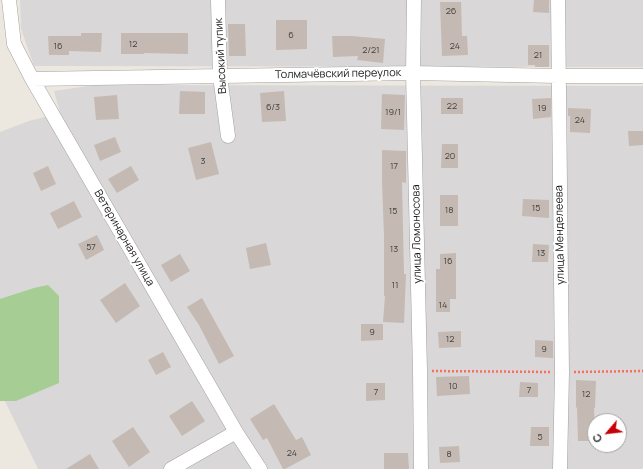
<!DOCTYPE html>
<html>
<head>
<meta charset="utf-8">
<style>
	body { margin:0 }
	#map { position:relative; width:643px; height:469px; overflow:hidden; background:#ede8df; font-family:Manrope,sans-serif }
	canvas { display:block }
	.north { position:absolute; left:587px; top:413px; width:40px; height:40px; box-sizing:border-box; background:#fff; border:1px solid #a4a4a4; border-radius:50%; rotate:242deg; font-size:11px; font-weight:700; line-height:16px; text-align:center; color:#1b1b1b }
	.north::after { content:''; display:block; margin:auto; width:14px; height:18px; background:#c50006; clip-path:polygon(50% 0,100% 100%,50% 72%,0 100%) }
</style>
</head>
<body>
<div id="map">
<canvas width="643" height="469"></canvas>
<div class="north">С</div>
</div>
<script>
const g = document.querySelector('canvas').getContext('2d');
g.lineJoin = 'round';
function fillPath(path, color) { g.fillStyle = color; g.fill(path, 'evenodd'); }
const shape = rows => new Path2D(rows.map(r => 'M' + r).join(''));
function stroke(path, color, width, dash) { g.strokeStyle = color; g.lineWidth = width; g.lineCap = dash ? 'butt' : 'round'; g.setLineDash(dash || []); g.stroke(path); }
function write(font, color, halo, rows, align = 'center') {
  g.font = font + ' Manrope,sans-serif'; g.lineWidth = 4; g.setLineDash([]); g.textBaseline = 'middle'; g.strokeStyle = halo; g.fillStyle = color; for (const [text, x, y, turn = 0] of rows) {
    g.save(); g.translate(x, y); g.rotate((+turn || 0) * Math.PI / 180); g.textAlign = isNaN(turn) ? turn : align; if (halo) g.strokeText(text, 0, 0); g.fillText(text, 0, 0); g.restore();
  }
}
fillPath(shape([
	[20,0,643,0,643,67,34,66,21,29],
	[95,85,643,86,643,469,38,469,0,391,0,132,29,121,60,113,54,91],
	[595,421,619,421,619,445,595,445]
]), '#d9d7d7');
fillPath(shape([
	[48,285,59,296,59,383,16,401,0,401,0,299,34,288]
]), '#a6cd93');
fillPath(shape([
	[534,0,549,0,549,13,533,12],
	[440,2,461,2,462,36,467,36,468,55,442,56],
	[276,20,307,20,307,49,276,50],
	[228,24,245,24,246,56,229,56],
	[81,33,102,33,101,52,69,51,69,55,49,55,48,36,81,36],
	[121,33,188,33,188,54,144,53,144,54,121,54],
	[332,36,352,36,385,39,383,63,357,60,358,56,333,57],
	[528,45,549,45,549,67,535,67,535,65,528,65],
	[180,91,205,92,205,114,179,114],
	[284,91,286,121,262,122,260,93],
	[382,94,405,95,404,130,381,129],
	[117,95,119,119,96,120,94,97],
	[441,98,463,98,463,114,441,114],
	[551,98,551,117,533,119,532,99],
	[568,108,591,109,590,133,570,132,570,116,568,116],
	[628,131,643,131,643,145,629,146],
	[115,137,121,152,100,161,94,145],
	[211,142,219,174,196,180,188,148],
	[442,144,458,144,458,168,441,168],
	[382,150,406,151,406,183,402,182,404,274,406,274,404,323,383,322,385,296,384,296,384,236,382,181],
	[48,166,56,184,41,191,33,173],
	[131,166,139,180,117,193,108,179],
	[440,195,458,195,458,226,440,226],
	[523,199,549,200,549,218,522,216],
	[74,201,82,217,58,229,50,213],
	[97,235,104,250,86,260,78,244],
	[266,243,271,265,250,269,246,248],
	[533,244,549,245,548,262,532,262],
	[456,253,456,299,450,299,450,312,436,312,436,269,440,269,440,254],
	[180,254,190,271,171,282,161,265],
	[125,283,140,306,116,323,100,300],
	[202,298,234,356,219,364,199,325,187,307],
	[361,324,383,324,383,340,361,341],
	[461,331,461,347,439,348,438,332],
	[535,340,553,341,553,358,535,357],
	[163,352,171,367,156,375,148,360],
	[469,376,470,394,437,396,436,377],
	[576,380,596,381,595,408,594,408,595,441,578,441,577,408,576,407],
	[520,382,538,383,538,397,519,397],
	[366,383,385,383,385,400,366,401],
	[192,401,205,421,182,436,169,416],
	[274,404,296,440,302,437,311,455,285,469,283,469,267,438,263,440,250,419],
	[133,427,150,452,129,467,112,441],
	[531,427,549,427,549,446,530,446],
	[459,446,460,462,440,463,439,447],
	[384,453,408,453,409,469,384,469],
	[90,454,99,469,66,469]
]), '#c4bab3');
const street = shape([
	[9,0,14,44,32,79,236,432,260,469],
	[218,0,220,76,228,136],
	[414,0,413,73,420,371,421,469],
	[558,0,562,372,560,469],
	[32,79,413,73,558,76,643,76],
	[171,469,236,432]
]);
stroke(street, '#a2a2a2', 15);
stroke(shape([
	[432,371,551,372],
	[574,372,643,371]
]), '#fc6c61', 2.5, [2, 2]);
stroke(street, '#fff', 14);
write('9px', '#454341', null, [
	["26",451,11],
	["6",291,35],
	["12",133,44],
	["16",58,46],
	["24",455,46],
	["2/21",371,50],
	["21",538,55],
	["22",452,106],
	["6/3",273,107],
	["19",542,108],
	["19/1",393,112],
	["24",580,120],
	["20",450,156],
	["3",203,161],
	["17",394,166],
	["15",536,208],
	["18",449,210],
	["15",393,211],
	["57",91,247],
	["13",394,249],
	["13",541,253],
	["16",448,261],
	["11",395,285],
	["14",443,305],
	["9",372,332],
	["12",450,339],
	["9",544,349],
	["10",453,386],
	["7",529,390],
	["7",376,392],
	["12",586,394],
	["5",540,437],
	["24",292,453],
	["8",449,454]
]);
write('11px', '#1b1b1b', '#fff', [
	["Высокий тупик",221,56,-93],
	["Толмачёвский переулок",338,74,-1],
	["улица Ломоносова",417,234,-91],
	["улица Менделеева",560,235,-91],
	["Ветеринарная улица",124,238,60]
]);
</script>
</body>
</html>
